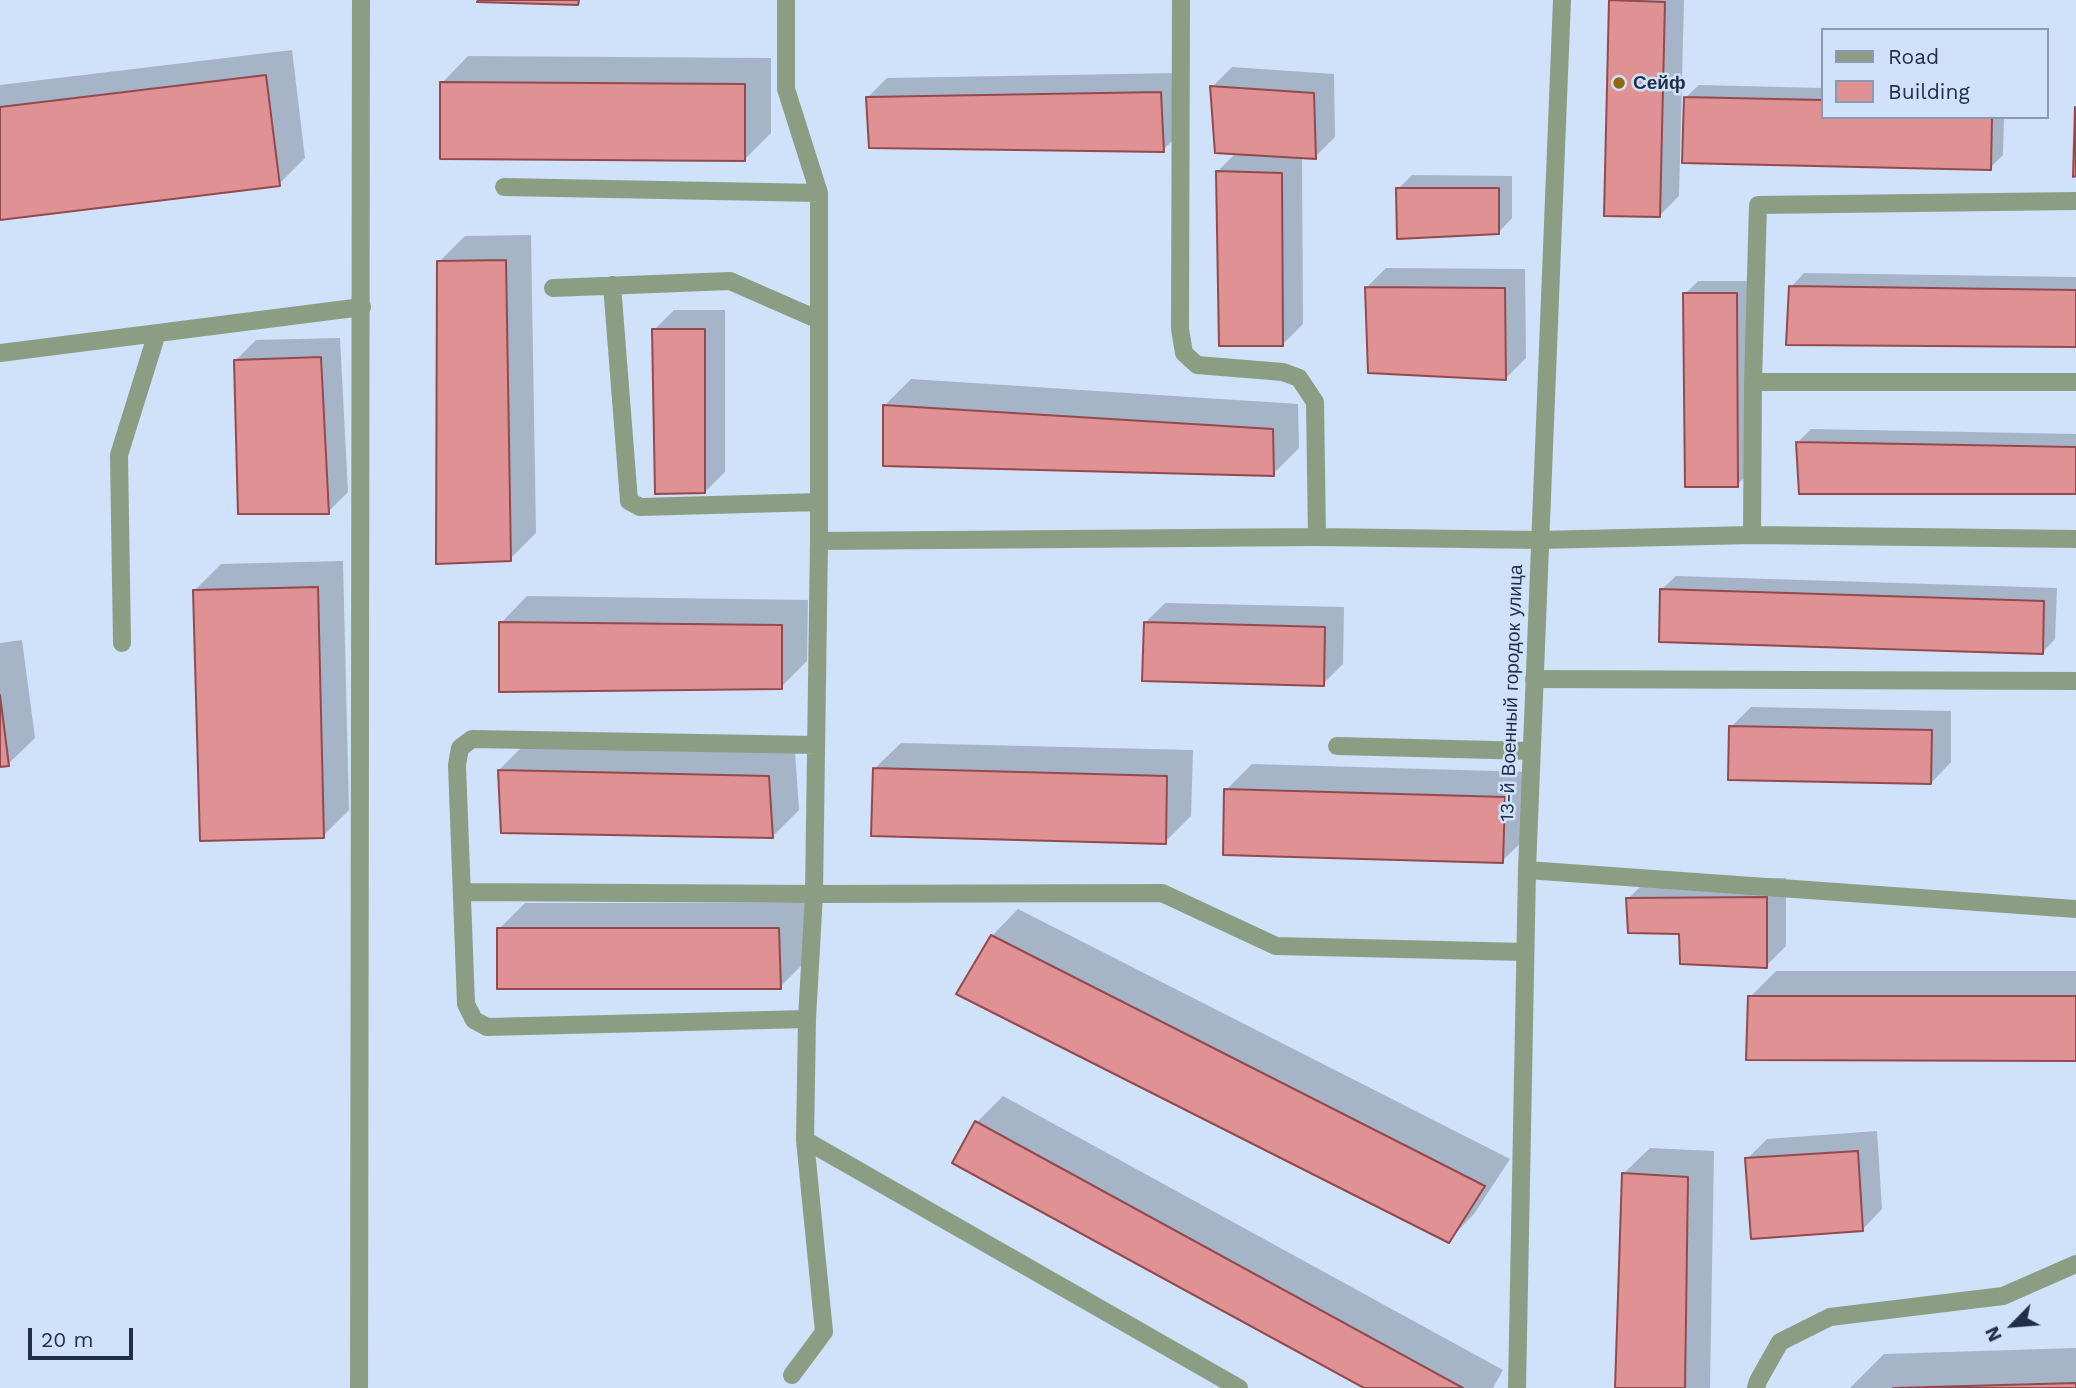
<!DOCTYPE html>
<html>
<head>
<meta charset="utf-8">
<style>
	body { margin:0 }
	#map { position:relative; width:2076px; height:1388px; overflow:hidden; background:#d0e1fa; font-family:"Work Sans",sans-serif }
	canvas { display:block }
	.legend { position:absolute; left:1821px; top:28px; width:228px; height:91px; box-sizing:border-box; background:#d0e1fa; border:2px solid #8a9ab2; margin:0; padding:9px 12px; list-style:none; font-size:21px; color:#203047 }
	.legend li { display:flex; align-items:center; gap:14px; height:35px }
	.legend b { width:35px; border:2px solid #8a9ab2 }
	.north { position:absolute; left:1978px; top:1290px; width:70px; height:70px; -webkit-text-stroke:5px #d0e1fa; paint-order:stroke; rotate:245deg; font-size:19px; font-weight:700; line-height:28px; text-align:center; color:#203047 }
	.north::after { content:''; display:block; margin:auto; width:24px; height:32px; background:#203047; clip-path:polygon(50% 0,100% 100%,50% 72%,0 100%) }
	.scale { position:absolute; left:28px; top:1328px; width:105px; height:32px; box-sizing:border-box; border:4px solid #203047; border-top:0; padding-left:9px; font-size:21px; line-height:24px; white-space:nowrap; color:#203047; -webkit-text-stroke:5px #d0e1fa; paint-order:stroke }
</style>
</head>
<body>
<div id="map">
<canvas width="2076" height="1388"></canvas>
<ul class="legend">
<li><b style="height:9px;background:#8b9e84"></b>Road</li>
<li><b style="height:19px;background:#e09193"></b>Building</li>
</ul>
<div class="north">N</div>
<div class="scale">20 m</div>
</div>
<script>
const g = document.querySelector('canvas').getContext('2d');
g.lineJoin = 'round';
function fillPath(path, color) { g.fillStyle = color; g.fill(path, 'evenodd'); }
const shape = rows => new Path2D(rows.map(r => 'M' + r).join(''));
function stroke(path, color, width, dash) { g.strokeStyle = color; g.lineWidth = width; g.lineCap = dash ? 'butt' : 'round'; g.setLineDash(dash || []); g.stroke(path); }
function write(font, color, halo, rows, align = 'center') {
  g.font = font + ' "Work Sans",sans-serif'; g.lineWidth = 5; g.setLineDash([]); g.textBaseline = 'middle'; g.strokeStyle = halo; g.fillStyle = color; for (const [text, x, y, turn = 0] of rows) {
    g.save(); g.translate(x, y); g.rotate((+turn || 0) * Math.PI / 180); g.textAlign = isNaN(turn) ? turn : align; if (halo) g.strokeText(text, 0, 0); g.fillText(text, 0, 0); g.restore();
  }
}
fillPath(shape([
	[1612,0,1684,0,1679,196,1659,216],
	[292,50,305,158,279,184,0,218,0,85],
	[468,56,771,58,771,133,745,159,442,83],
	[1232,67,1334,74,1335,137,1315,157,1302,156,1303,324,1283,344,1217,172,1237,152,1212,87],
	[1180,73,1183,130,1163,150,867,98,887,78],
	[1699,85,1822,88,1822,117,2004,117,2003,155,1990,168,1685,98],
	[1412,175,1512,176,1512,218,1499,232,1398,189],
	[531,235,536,533,510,559,439,262,465,236],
	[1386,268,1525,269,1526,358,1506,378,1366,288],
	[1804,273,2076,277,2076,345,1791,287],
	[1698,281,1750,281,1750,472,1737,485,1685,294],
	[674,310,725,310,725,472,705,492,654,330],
	[340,338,348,492,328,512,236,360,256,340],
	[911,379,1298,404,1299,448,1273,474,885,405],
	[1811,429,2076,434,2076,492,1798,442],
	[343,561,349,810,323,836,195,590,221,564],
	[1676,576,2057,588,2055,639,2042,653,1662,589],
	[527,596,808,600,807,661,781,687,501,623],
	[1165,603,1344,607,1343,664,1323,684,1145,623],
	[22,640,35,738,8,764,0,765,0,643],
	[1751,707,1951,711,1951,762,1931,783,1731,727],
	[901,743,1193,750,1191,816,1165,842,874,769],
	[525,744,795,751,799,810,773,836,499,770],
	[1252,764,1530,772,1529,835,1502,861,1226,790],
	[1786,878,1786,946,1766,966,1681,932,1628,899,1648,879],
	[525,903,805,903,806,961,780,987,499,929],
	[1018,909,1510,1159,1474,1214,1448,1241,992,936],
	[1776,971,2076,971,2076,1059,1750,997],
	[1003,1096,1503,1370,1493,1388,1368,1388,977,1122],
	[1877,1131,1882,1209,1862,1230,1747,1159,1767,1139],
	[1650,1148,1714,1151,1710,1388,1616,1388,1623,1174],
	[2076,1348,2076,1388,1850,1388,1884,1354]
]), '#0003');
const building = shape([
	[478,0,579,0,578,5,477,2,478,0],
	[1609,0,1665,2,1660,217,1604,216,1609,0],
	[266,75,280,186,0,220,0,107,266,75],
	[440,82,745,84,745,161,440,159,440,82],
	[1210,86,1314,93,1316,159,1215,153,1210,86],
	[1161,92,1164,152,869,148,866,97,1161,92],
	[1684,97,1822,100,1822,117,1992,117,1991,170,1682,163,1684,97],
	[2075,107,2076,176,2073,177,2075,107],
	[1216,171,1282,173,1283,346,1219,346,1216,171],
	[1396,188,1499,188,1499,234,1397,239,1396,188],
	[506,260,511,561,436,564,437,261,506,260],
	[1789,286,2076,290,2076,347,1786,345,1789,286],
	[1365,287,1505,288,1506,380,1368,373,1365,287],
	[1683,293,1737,293,1738,487,1685,487,1683,293],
	[652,329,705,329,705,493,655,494,652,329],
	[321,357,329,514,238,514,234,360,321,357],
	[883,405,1273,429,1274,476,883,466,883,405],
	[1796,442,2076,447,2076,494,1799,494,1796,442],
	[318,587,324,838,200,841,193,590,318,587],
	[1660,589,2044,601,2043,654,1659,642,1660,589],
	[499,622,782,625,782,689,499,692,499,622],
	[1144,622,1325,627,1324,686,1142,681,1144,622],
	[0,695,9,766,0,767,0,695],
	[1729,726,1932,730,1931,784,1728,780,1729,726],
	[873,768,1167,776,1166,844,871,836,873,768],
	[498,770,769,776,773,838,501,833,498,770],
	[1224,789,1505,797,1503,863,1223,855,1224,789],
	[1767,897,1767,968,1680,964,1679,934,1628,933,1626,898,1767,897],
	[497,928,779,928,781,989,497,989,497,928],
	[991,935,1485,1186,1449,1243,956,994,991,935],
	[1748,996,2076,996,2076,1061,1746,1060,1748,996],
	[975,1121,1463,1388,1364,1388,952,1163,975,1121],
	[1858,1151,1863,1231,1751,1239,1745,1158,1858,1151],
	[1622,1173,1688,1177,1685,1388,1615,1388,1622,1173],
	[2076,1383,2076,1388,1893,1388,2076,1383]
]);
fillPath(building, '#e09193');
stroke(building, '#924a4e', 2);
stroke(shape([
	[786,0,786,89,819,193,819,541,814,894,807,1019,805,1140,824,1332,792,1375],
	[1181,0,1180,329,1184,353,1197,365,1283,372,1299,378,1315,402,1317,537],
	[504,187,819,193],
	[612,285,629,501,640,507,819,502],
	[553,288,730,281,819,320],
	[0,353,362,307],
	[1753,382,2076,382],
	[1752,535,1753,382,1758,205,2076,201],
	[819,541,1317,537,1539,540,1752,535,2076,539],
	[122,643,119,455,157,333],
	[1534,679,2076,681],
	[1337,746,1531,751],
	[1527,870,2076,909],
	[462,892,814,894,1162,893,1276,946,1525,952],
	[807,1019,487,1027,474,1020,466,1004,457,765,460,748,472,739,816,745],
	[805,1140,1239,1388],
	[1756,1388,1758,1381,1780,1342,1830,1317,2003,1296,2076,1264]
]), '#8b9e84', 18);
stroke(shape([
	[359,1388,361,0],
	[1517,1388,1527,870,1562,0]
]), '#8b9e84', 18);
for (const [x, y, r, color] of [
	[1619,83,7,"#926712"]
]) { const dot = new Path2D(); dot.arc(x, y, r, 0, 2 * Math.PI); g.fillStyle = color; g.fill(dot); stroke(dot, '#d0e1fa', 2.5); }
write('bold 19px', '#203047', '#d0e1fa', [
	["Сейф",1633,83]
], 'left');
write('19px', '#203047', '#d0e1fa', [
	["13-й Военный городок улица",1512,693,-88]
]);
</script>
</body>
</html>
